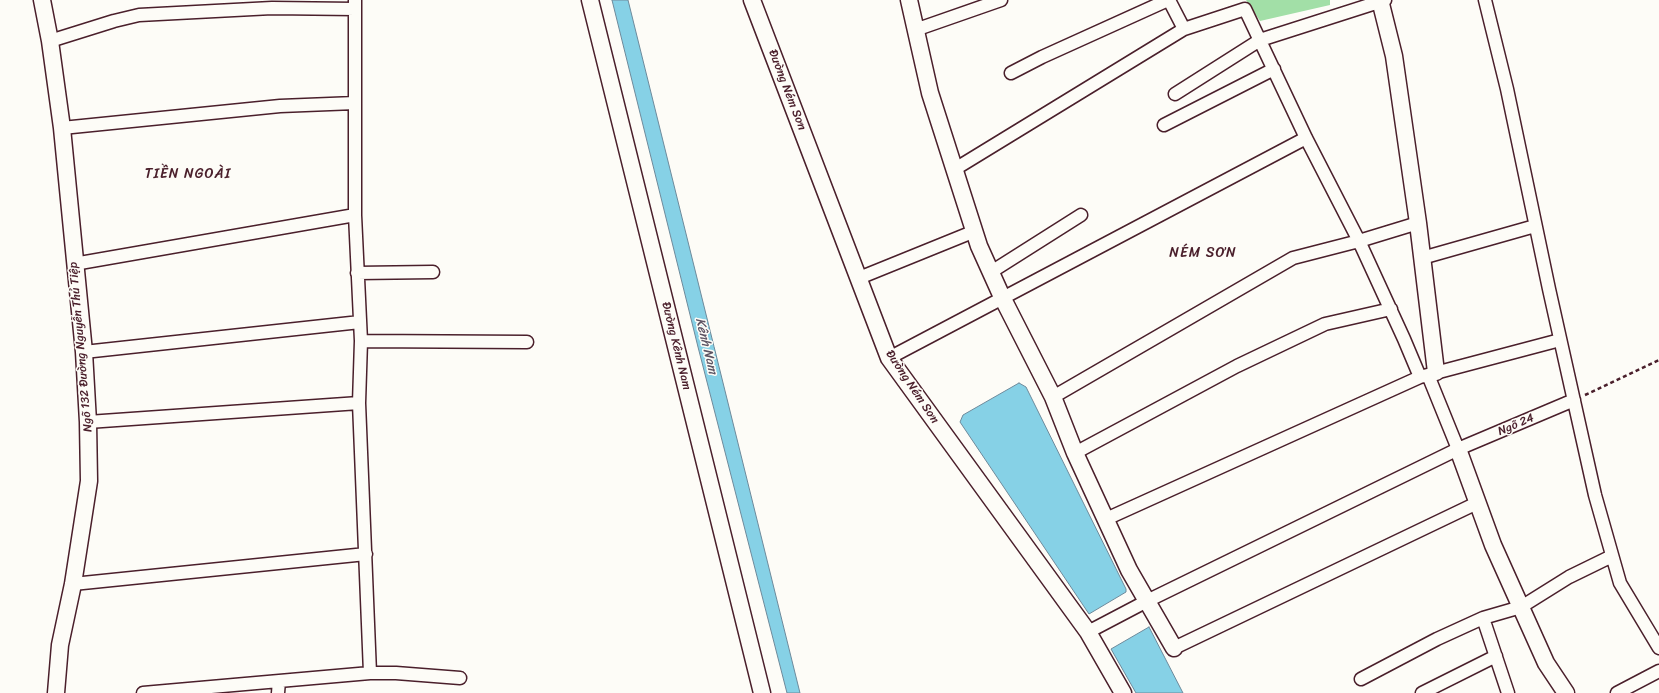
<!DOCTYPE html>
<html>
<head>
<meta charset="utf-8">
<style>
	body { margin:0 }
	canvas { display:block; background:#fdfcf7 }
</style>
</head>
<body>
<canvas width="1659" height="693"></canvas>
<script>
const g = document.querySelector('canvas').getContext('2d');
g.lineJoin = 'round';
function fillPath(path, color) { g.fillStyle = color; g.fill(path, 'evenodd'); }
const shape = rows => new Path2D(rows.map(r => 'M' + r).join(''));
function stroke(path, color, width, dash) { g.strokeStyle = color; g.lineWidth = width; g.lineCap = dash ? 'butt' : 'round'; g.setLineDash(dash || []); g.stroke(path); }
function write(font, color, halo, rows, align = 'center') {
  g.font = font + ' Sriracha,sans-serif'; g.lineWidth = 3; g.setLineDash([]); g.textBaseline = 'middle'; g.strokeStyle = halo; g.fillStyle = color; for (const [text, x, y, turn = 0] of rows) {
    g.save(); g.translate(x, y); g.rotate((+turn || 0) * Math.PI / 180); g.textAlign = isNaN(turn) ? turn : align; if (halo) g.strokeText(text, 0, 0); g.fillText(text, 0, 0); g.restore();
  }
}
fillPath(shape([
	[1246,0,1330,0,1330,5,1260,21]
]), '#a2dfa7');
const water = shape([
	[612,0,628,0,800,693,787,693,698,347,612,0],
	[1019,383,1026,387,1126,589,1126,592,1089,614,960,422,963,415,1019,383],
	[1149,627,1183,693,1136,693,1111,649,1149,627]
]);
fillPath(water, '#86d1e6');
stroke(water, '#6e8a9b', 1);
const street = shape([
	[355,0,355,215,361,341,359,403,370,673],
	[1169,0,1184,29],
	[1485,0,1507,89,1549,289,1595,495,1620,583,1659,648],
	[915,30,1001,0],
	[50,41,114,21,139,15,272,8,355,9],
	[1011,73,1042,57,1168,0],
	[1175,94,1260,40,1385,0],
	[1164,125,1274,69],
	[62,128,280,106,355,103],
	[955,169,1184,29,1245,9,1306,138,1359,241,1404,339,1420,377],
	[1422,258,1535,226],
	[74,264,355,215],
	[991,272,1081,215],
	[357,273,433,272],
	[859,278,975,231],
	[361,341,527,342],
	[84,352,360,322],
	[889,358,1306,138],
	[1428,375,1458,449],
	[1053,397,1293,258,1359,241,1418,223],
	[88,422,359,403],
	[1075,453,1237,366,1325,324,1391,309],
	[1106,519,1420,377,1560,340],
	[73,584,366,554],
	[1088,632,1147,601,1458,449,1574,400],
	[1174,648,1477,503],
	[1361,679,1437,639,1483,618],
	[143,693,370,673,396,673,460,678],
	[278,693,279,681],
	[1422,693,1496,656],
	[1508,693,1483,618,1521,607,1569,577,1612,556],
	[1617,693,1659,671]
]);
const secondary = shape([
	[42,0,50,41,62,128,84,352,88,422,89,481,73,584,60,645,56,693],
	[590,0,762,693],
	[752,0,889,358,1088,632,1123,693],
	[909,0,930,93,979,246,1002,297,1053,397,1075,453,1129,570,1174,648],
	[1380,0,1394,56,1418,223,1436,372],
	[1458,449,1493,545,1546,663,1566,693]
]);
stroke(street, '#4a1f2b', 15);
stroke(secondary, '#4a1f2b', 19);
stroke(shape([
	[1585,395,1659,360]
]), '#4a1f2b', 2.5, [4, 3]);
stroke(street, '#fdfcf7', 12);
stroke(secondary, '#fdfcf7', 16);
write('12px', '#4a1f2b', '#fdfcf7', [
	["Đường Ném Sơn",787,90,69],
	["Đường Kênh Nam",676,346,76],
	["Ngõ 132 Đường Nguyễn Thủ Tiệp",81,347,-95],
	["Đường Ném Sơn",912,387,56],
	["Ngõ 24",1516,425,-23]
]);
write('italic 13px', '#5c5463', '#fdfcf7', [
	["Kênh Nam",706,346,76]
]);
g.letterSpacing = '1px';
write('14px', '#4a1f2b', '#fdfcf7', [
	["TIỀN NGOÀI",188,174],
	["NÉM SƠN",1203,253]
]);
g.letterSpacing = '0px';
</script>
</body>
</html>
